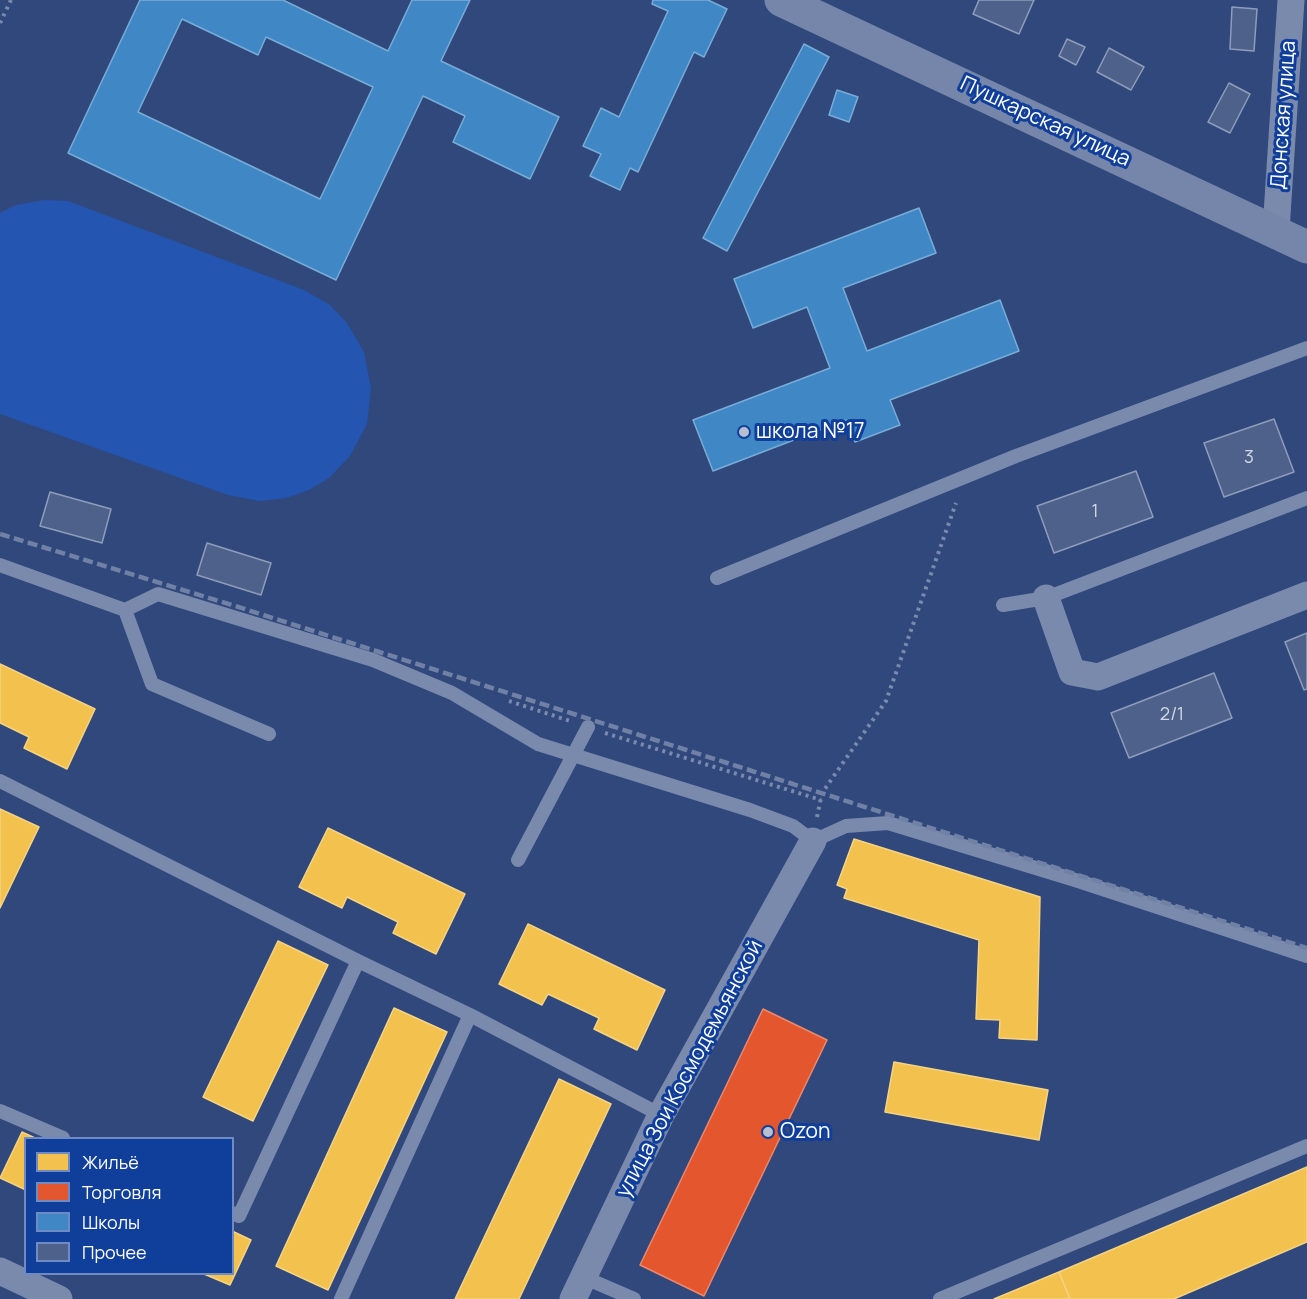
<!DOCTYPE html>
<html>
<head>
<meta charset="utf-8">
<style>
	body { margin:0 }
	#map { position:relative; width:1307px; height:1299px; overflow:hidden; background:#30487c; font-family:Manrope,sans-serif }
	canvas { display:block }
	.legend { position:absolute; left:24px; top:1137px; width:210px; height:138px; box-sizing:border-box; background:#103e9b; border:2px solid #708bc3; margin:0; padding:8px 10px; list-style:none; font-size:18px; color:#fff }
	.legend li { display:flex; align-items:center; gap:12px; height:30px }
	.legend b { width:30px; border:2px solid #708bc3 }
</style>
</head>
<body>
<div id="map">
<canvas width="1307" height="1299"></canvas>
<ul class="legend">
<li><b style="height:16px;background:#f2c14e"></b>Жильё</li>
<li><b style="height:16px;background:#e4572e"></b>Торговля</li>
<li><b style="height:16px;background:#3f88c5"></b>Школы</li>
<li><b style="height:16px;background:#4d618a"></b>Прочее</li>
</ul>
</div>
<script>
const g = document.querySelector('canvas').getContext('2d');
g.lineJoin = 'round';
function fillPath(path, color) { g.fillStyle = color; g.fill(path, 'evenodd'); }
const shape = rows => new Path2D(rows.map(r => 'M' + r).join(''));
function stroke(path, color, width, dash) { g.strokeStyle = color; g.lineWidth = width; g.lineCap = dash ? 'butt' : 'round'; g.setLineDash(dash || []); g.stroke(path); }
function write(font, color, halo, rows, align = 'center') {
  g.font = font + ' Manrope,sans-serif'; g.lineWidth = 6; g.setLineDash([]); g.textBaseline = 'middle'; g.strokeStyle = halo; g.fillStyle = color; for (const [text, x, y, turn = 0] of rows) {
    g.save(); g.translate(x, y); g.rotate((+turn || 0) * Math.PI / 180); g.textAlign = isNaN(turn) ? turn : align; if (halo) g.strokeText(text, 0, 0); g.fillText(text, 0, 0); g.restore();
  }
}
fillPath(shape([
	[44,200,68,201,304,290,330,305,347,323,364,352,371,388,367,424,350,456,329,478,309,490,286,498,260,501,228,495,0,414,0,213,16,205]
]), '#2455b1');
const homes = shape([
	[0,664,95,709,67,769,24,748,29,737,0,723,0,664],
	[0,809,39,827,0,908,0,809],
	[328,828,465,894,436,954,393,933,398,922,347,897,342,908,299,887,328,828],
	[854,839,1040,897,1037,1040,999,1038,1000,1020,976,1019,979,940,844,898,847,889,837,885,854,839],
	[528,924,665,990,637,1050,594,1029,599,1018,548,994,542,1005,499,984,528,924],
	[278,941,328,965,253,1121,203,1097,278,941],
	[394,1008,447,1032,328,1290,276,1266,394,1008],
	[894,1062,1048,1090,1039,1140,885,1112,894,1062],
	[559,1079,611,1104,519,1299,455,1299,559,1079],
	[22,1132,35,1138,26,1138,26,1190,0,1178,22,1132],
	[1307,1167,1307,1242,1174,1299,1070,1299,1059,1272,1307,1167],
	[232,1231,251,1240,230,1285,204,1274,232,1274,232,1231],
	[1059,1272,1070,1299,994,1299,1059,1272]
]);
fillPath(homes, '#f2c14e');
stroke(homes, '#f6d483', 1.5);
const shops = shape([
	[763,1009,827,1040,704,1296,640,1265,763,1009]
]);
fillPath(shops, '#e4572e');
stroke(shops, '#ec896d', 1.5);
const schools = shape([
	[140,0,283,0,388,51,412,0,470,0,441,61,559,117,530,179,453,142,465,116,423,96,336,280,68,153,140,0],
	[182,19,258,55,266,37,373,87,320,199,138,112,182,19],
	[653,0,708,0,727,9,704,57,694,52,638,172,630,168,620,190,590,176,601,154,583,146,601,108,619,117,668,11,652,4,653,0],
	[804,44,829,57,727,251,703,238,804,44],
	[837,90,858,97,849,122,829,115,837,90],
	[919,208,936,253,843,288,867,351,1000,300,1019,351,890,400,900,425,855,442,846,420,713,471,693,420,830,368,807,307,753,328,734,279,919,208]
]);
fillPath(schools, '#3f88c5');
stroke(schools, '#79acd6', 1.5);
const building = shape([
	[979,0,1034,0,1019,34,973,14,979,0],
	[1232,7,1257,9,1254,51,1230,49,1232,7],
	[1067,39,1085,47,1076,65,1059,56,1067,39],
	[1109,48,1144,67,1131,90,1097,72,1109,48],
	[1229,83,1250,94,1230,133,1208,122,1229,83],
	[1274,419,1294,472,1224,497,1204,443,1274,419],
	[1136,471,1153,517,1054,553,1037,506,1136,471],
	[50,492,111,509,102,543,40,526,50,492],
	[207,543,271,563,261,595,197,575,207,543],
	[1307,633,1307,689,1304,690,1285,642,1307,633],
	[1214,673,1232,718,1129,758,1111,713,1214,673]
]);
fillPath(building, '#4d618a');
stroke(building, '#8f9dba', 1.5);
stroke(shape([
	[0,23,11,0],
	[509,701,570,721],
	[605,733,821,800],
	[817,817,822,793,886,701,956,503]
]), '#7a8aad', 4, [3, 4.5]);
stroke(shape([
	[0,565,125,610,158,594,373,660,452,693,538,744,750,810,793,826,813,841,846,826,888,823,1075,880,1307,956],
	[717,578,1016,456,1307,348],
	[1003,605,1046,598,1307,498],
	[125,610,152,684,269,734],
	[0,781,358,961],
	[518,860,588,727],
	[470,1015,661,1115],
	[0,1111,63,1138],
	[232,1213,239,1216,358,961,470,1015,341,1299],
	[583,1277,634,1299],
	[940,1299,1307,1146]
]), '#7a8aad', 14);
stroke(shape([
	[1276,230,1291,0],
	[1046,598,1072,672,1098,677,1307,595],
	[0,1271,59,1299],
	[573,1299,661,1115,813,841]
]), '#7a8aad', 27);
stroke(shape([
	[781,0,1307,247]
]), '#7686aa', 33);
stroke(shape([
	[0,534,232,605,1307,948]
]), '#7081a5', 4.5, [10, 4.5]);
for (const [x, y, r, color] of [
	[744,432,6,"#b7bfd1"],
	[768,1132,6,"#b7bfd1"]
]) { const dot = new Path2D(); dot.arc(x, y, r, 0, 2 * Math.PI); g.fillStyle = color; g.fill(dot); stroke(dot, '#103e9b', 2); }
write('18px', '#d2d8e2', null, [
	["3",1249,458],
	["1",1095,512],
	["2/1",1172,715]
]);
write('21px', '#fff', '#103e9b', [
	["Донская улица",1284,115,-86],
	["Пушкарская улица",1045,122,25],
	["улица Зои Космодемьянской",690,1069,-62]
]);
write('21px', '#fff', '#103e9b', [
	["школа №17",756,432],
	["Ozon",780,1132]
], 'left');
</script>
</body>
</html>
